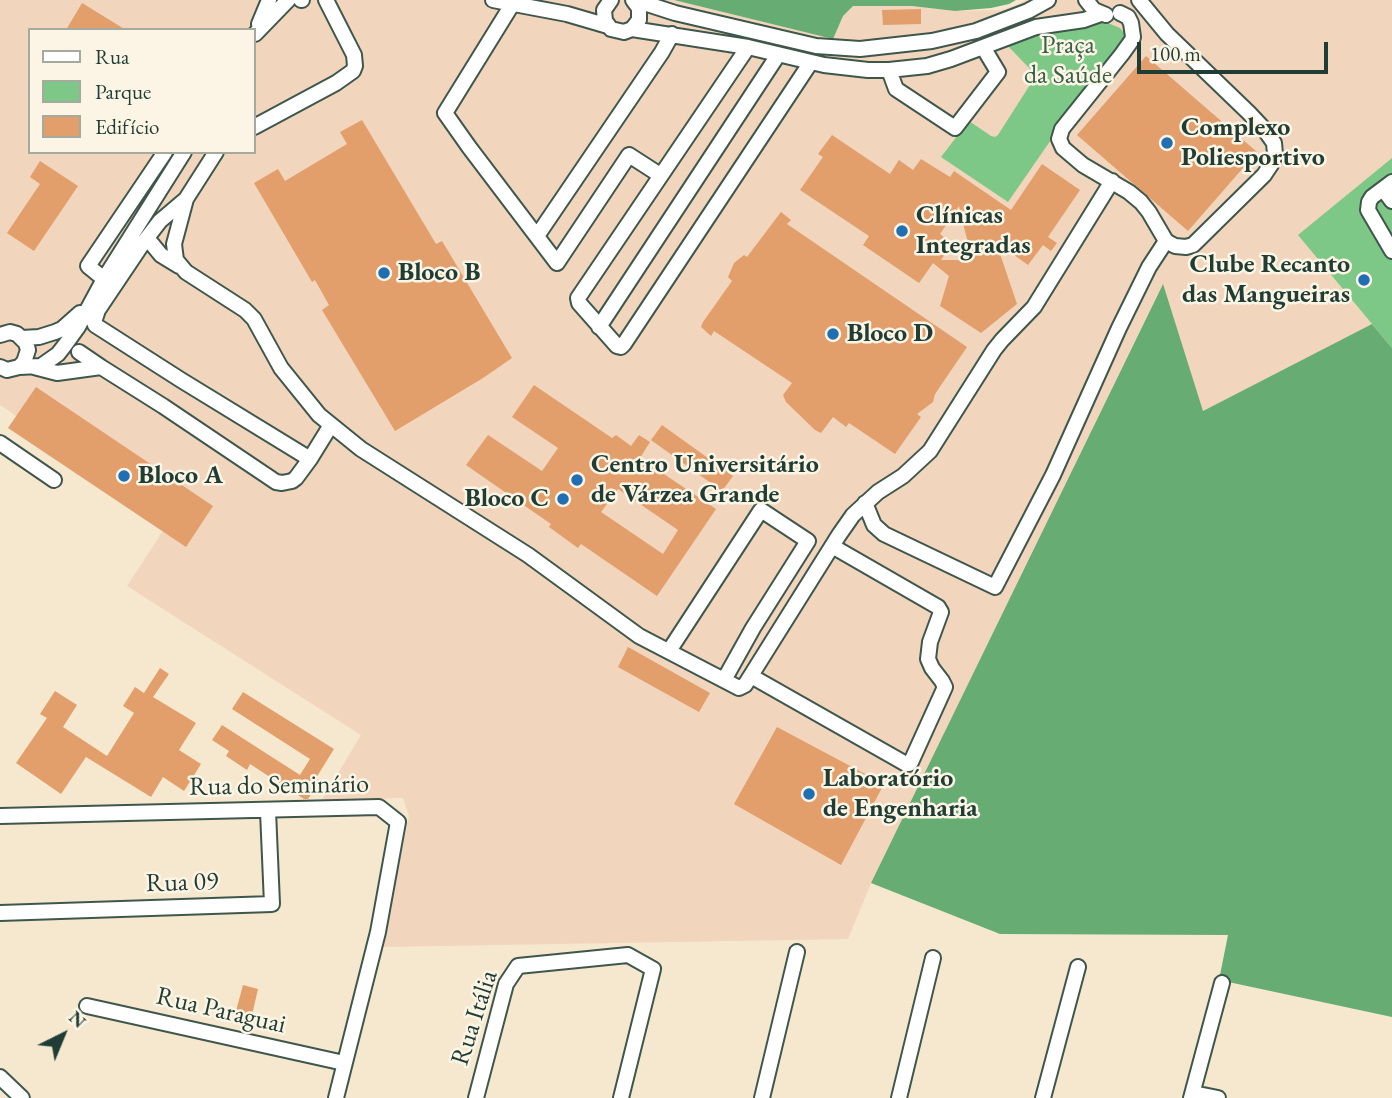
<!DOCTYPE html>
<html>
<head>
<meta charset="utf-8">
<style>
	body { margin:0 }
	#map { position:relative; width:1392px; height:1098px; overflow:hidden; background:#f5e8ce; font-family:"EB Garamond",serif }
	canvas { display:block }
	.legend { position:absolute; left:28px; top:28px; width:228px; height:126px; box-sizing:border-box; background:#fcf5e5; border:2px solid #a4ab9e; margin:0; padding:9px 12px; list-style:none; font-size:21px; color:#1f3d34 }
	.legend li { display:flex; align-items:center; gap:14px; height:35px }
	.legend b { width:35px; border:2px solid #a4ab9e }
	.north { position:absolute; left:28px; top:1000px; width:70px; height:70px; -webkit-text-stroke:5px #fcf5e5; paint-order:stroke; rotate:43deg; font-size:19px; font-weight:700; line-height:28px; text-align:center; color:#1f3d34 }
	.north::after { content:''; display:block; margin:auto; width:24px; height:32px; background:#1f3d34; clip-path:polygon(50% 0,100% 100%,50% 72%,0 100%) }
	.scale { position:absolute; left:1137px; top:42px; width:191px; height:32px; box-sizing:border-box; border:4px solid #1f3d34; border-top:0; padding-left:9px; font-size:21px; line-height:24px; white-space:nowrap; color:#1f3d34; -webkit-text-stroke:5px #fcf5e5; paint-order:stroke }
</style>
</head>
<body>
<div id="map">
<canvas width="1392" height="1098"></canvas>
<ul class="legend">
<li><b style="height:9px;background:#fff"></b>Rua</li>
<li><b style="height:19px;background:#7dc886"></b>Parque</li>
<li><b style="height:19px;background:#e29f6b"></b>Edifício</li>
</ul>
<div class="north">N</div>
<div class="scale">100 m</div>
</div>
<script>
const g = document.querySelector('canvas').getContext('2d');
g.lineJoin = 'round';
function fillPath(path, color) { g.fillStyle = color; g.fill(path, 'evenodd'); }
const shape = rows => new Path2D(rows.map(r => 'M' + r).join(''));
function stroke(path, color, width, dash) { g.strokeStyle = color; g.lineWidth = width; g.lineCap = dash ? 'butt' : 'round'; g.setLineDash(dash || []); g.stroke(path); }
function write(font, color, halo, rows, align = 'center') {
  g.font = font + ' "EB Garamond",serif'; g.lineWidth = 5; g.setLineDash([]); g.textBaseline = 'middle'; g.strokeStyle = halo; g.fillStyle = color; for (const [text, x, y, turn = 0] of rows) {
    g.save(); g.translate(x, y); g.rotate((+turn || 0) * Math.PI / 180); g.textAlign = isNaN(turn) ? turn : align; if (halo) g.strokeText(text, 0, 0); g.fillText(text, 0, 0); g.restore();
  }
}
fillPath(shape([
	[0,0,674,0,833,39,843,16,853,6,912,6,955,11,1001,10,1014,6,1026,0,1392,0,1392,158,1299,235,1372,324,1203,411,1162,285,871,883,848,939,382,947,409,816,403,798,322,800,361,735,127,586,163,531,16,416,0,405],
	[30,30,254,30,254,152,30,152]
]), '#f1d5bd');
fillPath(shape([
	[1092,21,1103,21,1120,28,1124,33,1125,41,1064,121,1008,202,941,157,968,122,972,123,991,136,995,137,998,135,1035,77,1035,74,1004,42,1041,30],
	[1392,158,1392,348,1298,235]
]), '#7dc886');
fillPath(shape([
	[674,0,1016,0,1009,4,991,8,955,11,912,6,853,6,843,16,833,39],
	[1163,284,1203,411,1372,324,1392,348,1392,1017,1219,980,1228,935,1000,934,871,883]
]), '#66ac73');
fillPath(shape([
	[82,3,126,30,66,30],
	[921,9,921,24,883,25,882,10],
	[1146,56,1257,152,1188,231,1077,135],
	[362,120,436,244,442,241,512,358,483,378,395,431,322,310,329,305,315,280,312,282,254,183,278,169,285,181,347,144,340,132],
	[832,135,890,174,899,160,913,170,921,159,950,177,954,171,1011,210,1042,164,1080,190,1048,237,1057,243,1051,251,1043,245,1028,265,996,242,1017,304,981,333,940,306,949,276,933,263,919,283,863,245,869,236,800,190,823,157,818,154],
	[959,206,972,260,941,260,952,244,940,234],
	[40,161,78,186,34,251,7,233,40,184,30,177],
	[781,212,791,220,787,224,967,347,935,394,933,402,917,414,921,417,895,454,849,423,846,427,833,417,821,433,815,430,786,402,783,395,792,383,714,331,711,336,701,327,703,322,732,281,728,277,734,263,744,255,747,257],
	[534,385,612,438,616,435,631,446,639,435,650,442,640,458,716,509,657,596,581,544,578,548,549,527,551,524,466,465,488,435,542,471,558,448,512,417],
	[618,489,678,530,663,554,601,512],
	[36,387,213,506,186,547,8,428],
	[662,425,733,476,722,491,651,440],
	[628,647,710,693,699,712,618,667],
	[160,668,169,674,153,697,196,723,179,750,201,764,184,791,163,777,151,797,86,757,61,794,16,763,47,718,40,714,55,691,77,705,63,727,107,756,134,713,123,706,135,687,144,693],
	[243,692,334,749,316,778,320,781,308,799,304,799,250,764,247,770,226,756,229,751,212,740,222,725,300,775,310,759,232,709],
	[777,727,884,784,841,865,734,804],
	[243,985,258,989,252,1015,236,1011]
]), '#e29f6b');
const minor = shape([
	[301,0,302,0],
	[493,0,567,14,608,26],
	[611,0,604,10,605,21,611,29,624,32,632,29,639,20,639,8,633,0],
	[635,0,675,13,816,46,860,49,932,41,976,31,1028,11,1048,0],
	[1086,0,1094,10,1106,15],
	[513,3,445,113,469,147,557,263,629,155,660,175],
	[1120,13,1128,17,1131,23,1133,37,1132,40,1122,54,1062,129,1059,139,1063,148,1083,165,1129,192,1141,202,1149,212,1166,241,1175,246,1186,247,1193,245,1264,175,1272,163,1275,154,1274,143,1264,129,1249,113,1167,34,1139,0],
	[259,24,269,0],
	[632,29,748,47,824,65,868,70,889,70,927,66,951,59,1036,27,1084,20,1101,14],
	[255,34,288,0],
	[748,47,578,298,579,303,617,346,621,347,624,344,811,62],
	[889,70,896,89,955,128,998,72,983,47],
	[254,127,336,83,353,71,355,66,354,55,326,0],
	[216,152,186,199,174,244,176,260,186,272,245,310,254,319,281,368,319,415,361,449,528,555,639,636,739,688,745,685,839,535,853,515,878,492,903,476,930,451,994,350,1002,340,1034,307,1112,181],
	[1392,182,1372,197,1369,202,1368,210,1392,251],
	[1383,189,1392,201],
	[186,199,160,221,143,243,98,310,94,322,95,325,181,380,310,459],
	[537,236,662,52,672,34],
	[147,238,161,255,179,266],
	[104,279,88,266,165,152],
	[599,327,778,55],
	[0,335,10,332,17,334,26,343,28,350,24,362,19,367,7,370,0,367],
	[22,338,39,337,55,332,62,329,80,313],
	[79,352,101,367],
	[19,367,41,366,58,354,65,345,78,327,104,279,184,152],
	[34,367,57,373,101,367,163,406,276,482,282,483,292,481,296,478,310,459,331,425],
	[0,443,54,480],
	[865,503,874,525,884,534,995,587,1053,475,1119,328,1149,267,1166,241],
	[669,651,761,510,808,541,753,628,724,680],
	[751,676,906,764,909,764,911,762,945,687,942,681,932,668,928,659,930,642,941,612,938,607,832,546],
	[0,816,379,807,398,822,378,932,336,1098],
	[0,913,272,904,268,811],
	[87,1006,344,1063],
	[0,1077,22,1098],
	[1193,1093,1218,1098],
	[476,1098,506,984,518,966,628,955,653,969,621,1098],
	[762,1098,797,952],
	[899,1098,933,958],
	[1043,1098,1078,967],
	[1191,1098,1222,983]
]);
stroke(minor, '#3f574b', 18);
stroke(minor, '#fff', 14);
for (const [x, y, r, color] of [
	[1167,143,7,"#1f6fb2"],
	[902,231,7,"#1f6fb2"],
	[384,273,7,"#1f6fb2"],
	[1364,280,7,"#1f6fb2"],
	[833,334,7,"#1f6fb2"],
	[124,476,7,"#1f6fb2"],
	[577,480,7,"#1f6fb2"],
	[563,499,7,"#1f6fb2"],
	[809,794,7,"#1f6fb2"]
]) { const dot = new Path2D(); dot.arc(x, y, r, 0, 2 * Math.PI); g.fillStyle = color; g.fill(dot); stroke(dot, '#fcf5e5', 2.5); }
write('26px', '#366048', '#fcf5e5', [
	["Praça",1068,46],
	["da Saúde",1068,76]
]);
write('bold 26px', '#1f3d34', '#fcf5e5', [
	["Complexo",1181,128],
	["Poliesportivo",1181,158],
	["Clínicas",916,216],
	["Integradas",916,246],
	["Clube Recanto",1350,265,"right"],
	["das Mangueiras",1350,295,"right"],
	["Bloco B",398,273],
	["Bloco D",847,334],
	["Centro Universitário",591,465],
	["de Várzea Grande",591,495],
	["Bloco A",138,476],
	["Bloco C",549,499,"right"],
	["Laboratório",823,779],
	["de Engenharia",823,809]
], 'left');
write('26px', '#1f3d34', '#fcf5e5', [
	["Rua do Seminário",279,786,-1],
	["Rua 09",182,883,-2],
	["Rua Paraguai",221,1011,13],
	["Rua Itália",475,1018,-72]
]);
</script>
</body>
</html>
